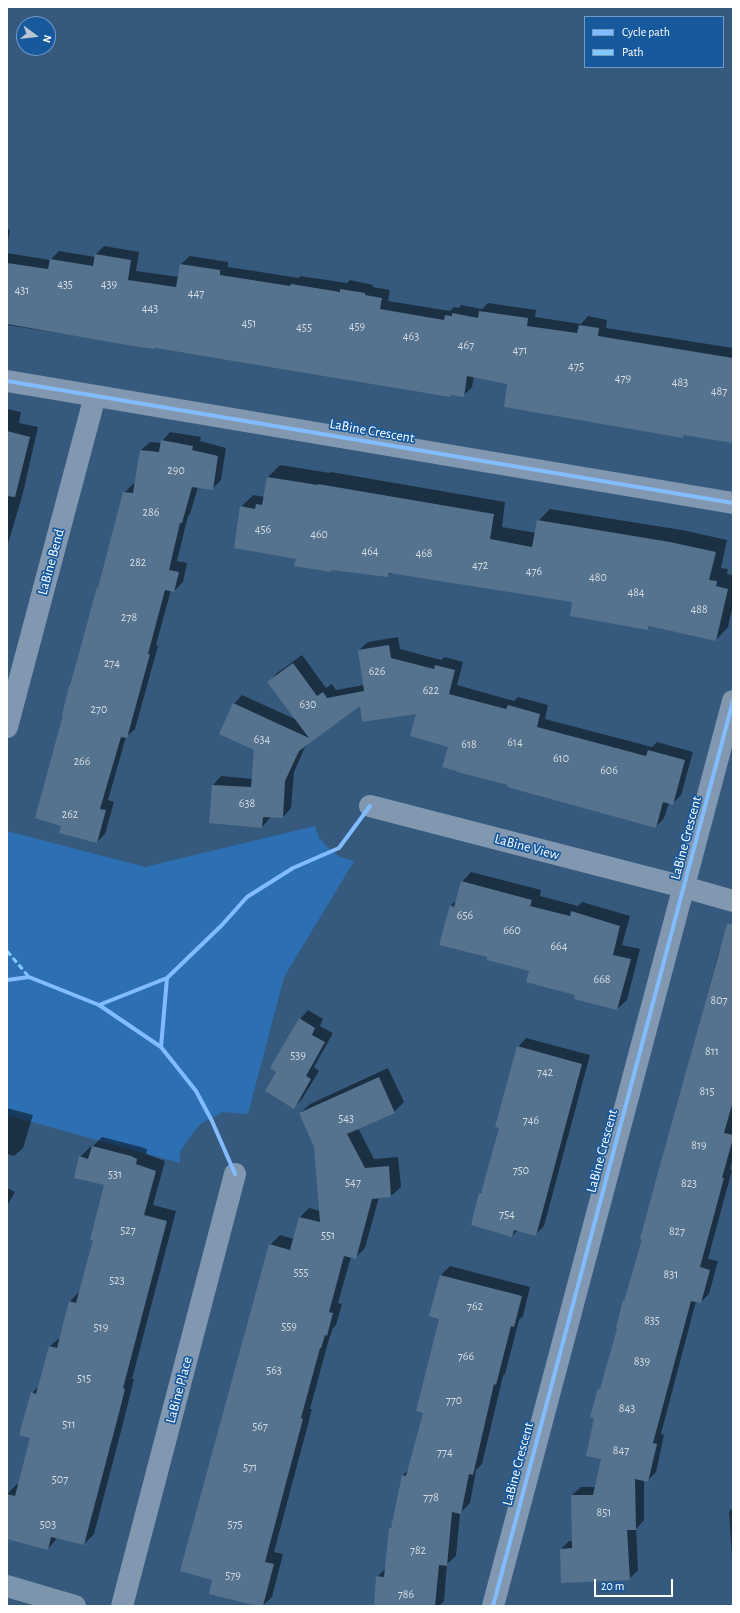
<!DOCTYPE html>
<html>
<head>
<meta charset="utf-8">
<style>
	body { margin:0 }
	#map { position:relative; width:740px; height:1613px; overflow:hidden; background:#365a7e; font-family:"Alegreya Sans",sans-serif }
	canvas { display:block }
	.frame { position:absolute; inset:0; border:8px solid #fff; pointer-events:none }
	.legend { position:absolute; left:584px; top:16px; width:140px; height:52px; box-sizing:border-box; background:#17599d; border:1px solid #749bc4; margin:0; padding:5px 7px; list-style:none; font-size:12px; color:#fff }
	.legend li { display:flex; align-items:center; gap:8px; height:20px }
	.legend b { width:20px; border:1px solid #749bc4 }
	.north { position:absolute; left:16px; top:16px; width:40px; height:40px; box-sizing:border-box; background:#17599d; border:1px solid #749bc4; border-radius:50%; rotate:105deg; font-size:11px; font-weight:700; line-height:16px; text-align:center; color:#fff }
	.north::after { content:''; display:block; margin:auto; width:14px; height:18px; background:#b9c5d2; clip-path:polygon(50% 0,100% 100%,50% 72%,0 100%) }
	.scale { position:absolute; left:594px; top:1579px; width:79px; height:18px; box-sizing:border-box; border:2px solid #fff; border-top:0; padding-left:5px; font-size:12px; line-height:14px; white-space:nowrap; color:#fff; -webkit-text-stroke:3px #17599d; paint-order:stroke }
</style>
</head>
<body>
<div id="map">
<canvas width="740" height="1613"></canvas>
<div class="frame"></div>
<ul class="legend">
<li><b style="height:5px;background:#80bcff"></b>Cycle path</li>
<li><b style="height:5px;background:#80caff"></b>Path</li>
</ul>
<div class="north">N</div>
<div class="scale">20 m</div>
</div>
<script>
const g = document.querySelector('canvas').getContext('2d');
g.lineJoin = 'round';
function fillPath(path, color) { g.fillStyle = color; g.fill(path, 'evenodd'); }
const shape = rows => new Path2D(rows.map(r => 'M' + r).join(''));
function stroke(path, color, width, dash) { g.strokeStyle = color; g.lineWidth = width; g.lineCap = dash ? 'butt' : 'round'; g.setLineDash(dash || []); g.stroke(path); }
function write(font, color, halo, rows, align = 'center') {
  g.font = font + ' "Alegreya Sans",sans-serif'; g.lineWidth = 3.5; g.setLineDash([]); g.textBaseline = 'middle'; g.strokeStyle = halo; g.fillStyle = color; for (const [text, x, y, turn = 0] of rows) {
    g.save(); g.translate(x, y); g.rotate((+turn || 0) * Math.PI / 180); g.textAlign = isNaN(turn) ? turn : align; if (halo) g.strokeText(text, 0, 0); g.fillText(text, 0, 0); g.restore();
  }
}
fillPath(shape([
	[315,826,319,838,329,849,340,857,354,861,284,977,248,1114,223,1112,200,1124,189,1138,180,1152,180,1163,7,1115,7,831,145,867]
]), '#2c70b3');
fillPath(shape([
	[7,229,10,230,7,246],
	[104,246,139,252,136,271,179,277,181,264,190,256,228,262,228,267,299,278,300,276,347,283,350,280,373,285,373,287,390,290,388,301,450,311,454,307,459,308,461,305,482,309,488,303,536,310,535,317,581,324,588,316,607,320,606,328,733,348,733,442,685,434,683,437,509,383,474,376,472,387,463,396,7,325,7,253,50,260,59,251,95,257,96,254],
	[7,409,21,412,19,423,38,427,23,493,7,547],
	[170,432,201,437,200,441,226,448,221,480,212,489,198,487,190,514,188,516,177,561,187,563,183,582,174,591,171,590,156,645,158,646,135,729,126,737,108,800,114,802,105,834,97,842,62,825,98,588,100,586,124,493,133,484,135,484,141,450,150,442,161,443,162,441],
	[280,465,330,473,331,472,505,502,502,527,536,533,538,521,550,509,682,530,727,540,721,568,728,569,727,574,733,575,733,605,728,627,716,640,651,625,648,629,573,601,392,572,388,576,333,569,331,571,297,558,241,507,253,495,265,497,268,477],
	[398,637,400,649,441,660,445,657,463,662,457,685,514,701,518,697,548,705,545,719,652,747,657,742,693,752,681,795,672,804,669,803,664,818,656,827,509,784,449,746,418,712,360,705,306,745,294,772,291,808,283,817,271,817,262,827,213,785,221,776,253,779,255,750,234,704,242,695,297,720,269,682,277,673,302,655,326,688,332,684,336,690,364,685,359,650,368,642],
	[471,872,541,890,540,896,578,906,582,902,630,916,622,945,640,949,627,1000,617,1009,576,994,530,970,489,957,450,906,457,900,462,882],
	[727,943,733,944,733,1159,730,1169,732,1170,708,1259,718,1261,709,1294,701,1302,696,1301,661,1434,664,1435,656,1472,647,1481,644,1480,644,1520,636,1529,638,1570,629,1579,561,1549,569,1541,573,1541,572,1495,581,1487,596,1487,602,1459,595,1417,599,1389,602,1386,618,1328,624,1301,626,1299,719,951],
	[308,1010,323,1019,320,1026,333,1033,314,1067,319,1071,302,1099,294,1107,278,1072,300,1019],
	[526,1038,590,1055,544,1226,535,1235,518,1230,512,1236,480,1193,483,1190,500,1128,518,1047],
	[388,1068,404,1102,394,1112,358,1128,374,1159,398,1157,401,1187,391,1196,379,1197,365,1248,355,1258,351,1257,338,1303,342,1304,336,1325,333,1328,329,1339,310,1409,312,1409,274,1552,283,1554,272,1597,262,1606,261,1606,270,1245,280,1235,294,1239,300,1217,309,1208,320,1211,315,1147,300,1113,310,1104],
	[7,1108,33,1115,23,1148,14,1156,7,1154],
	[102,1137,141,1147,147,1149,146,1154,165,1161,153,1205,176,1211,132,1379,134,1379,120,1435,94,1534,84,1544,58,1537,48,1549,7,1538,7,1494,17,1484,19,1485,31,1438,32,1393,40,1385,50,1346,61,1337,70,1301,80,1291,94,1240,105,1184,80,1157,90,1147,92,1147],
	[7,1188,15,1192,7,1206],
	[450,1266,530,1287,523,1316,519,1320,505,1374,503,1376,482,1464,476,1470,470,1503,460,1513,456,1556,447,1564,444,1601,439,1606,375,1606,377,1577,386,1568,390,1528,393,1525,403,1475,409,1469,424,1412,440,1318,441,1275],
	[733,1507,733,1557,732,1557,729,1512]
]), '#0007');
fillPath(shape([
	[95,254,131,260,128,280,176,287,180,264,220,270,220,275,290,286,291,284,340,292,340,289,365,293,365,295,382,298,380,309,444,320,445,315,452,316,452,313,478,318,479,311,528,318,527,326,577,333,579,325,599,328,598,336,733,358,733,443,684,435,683,438,504,407,507,384,467,376,464,397,451,395,450,397,155,348,154,349,127,345,7,324,7,263,48,269,50,259,93,266],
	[7,431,30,437,15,497,7,496],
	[161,440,193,446,192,450,218,456,213,490,192,487,182,523,180,523,169,570,179,572,174,592,165,590,148,654,150,654,127,738,121,737,100,809,106,810,97,843,59,833,61,826,35,818,63,715,62,715,69,686,70,686,97,587,98,588,123,492,133,493,140,450,159,452],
	[267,477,318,485,318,484,494,514,490,539,532,547,537,520,670,542,716,552,709,580,717,581,716,586,728,589,716,641,649,626,648,630,570,616,572,602,389,573,388,577,332,570,331,572,294,566,296,559,234,548,240,506,255,509,256,504,262,505],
	[389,645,391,658,434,669,435,665,455,670,449,694,506,709,508,705,540,714,537,727,646,756,648,750,685,760,673,805,663,802,656,828,507,787,508,785,457,772,457,771,442,767,448,747,410,736,416,714,362,722,360,706,299,751,285,781,283,818,263,817,262,828,209,823,212,785,251,787,254,750,219,734,233,703,309,738,267,682,293,663,317,696,323,692,327,698,364,691,358,650],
	[461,881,532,900,530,906,570,916,571,911,620,926,613,955,631,959,617,1010,574,999,575,995,526,982,529,971,487,960,487,957,439,945,450,905,454,907],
	[727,924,733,924,733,1101,724,1133,733,1135,733,1138,722,1178,724,1178,700,1267,710,1270,701,1303,691,1301,653,1443,657,1444,648,1482,635,1479,636,1530,627,1530,630,1580,561,1583,560,1549,572,1548,571,1495,593,1495,601,1459,586,1456,594,1418,590,1417,598,1388,600,1389,617,1329,616,1328,623,1300,624,1301,642,1239,640,1239,654,1187],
	[299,1018,315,1028,312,1035,325,1042,306,1076,311,1079,294,1109,265,1091,276,1072,270,1068],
	[517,1046,582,1064,536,1236,514,1230,512,1237,471,1225,479,1193,481,1193,499,1128,495,1127],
	[379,1077,395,1113,347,1134,365,1168,389,1166,391,1197,372,1199,356,1259,344,1256,329,1312,333,1313,327,1336,325,1335,321,1348,320,1348,301,1418,303,1419,265,1562,274,1564,263,1606,257,1606,209,1594,212,1580,180,1571,269,1244,290,1250,299,1217,320,1222,314,1147,299,1113],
	[92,1146,131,1156,137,1159,136,1164,156,1171,144,1215,167,1221,123,1388,125,1389,119,1413,84,1545,51,1537,48,1550,7,1539,7,1494,15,1496,30,1438,19,1435,31,1392,36,1394,49,1346,57,1348,69,1301,76,1303,93,1240,90,1240,104,1185,74,1178,79,1156,88,1159],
	[440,1275,522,1296,514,1327,511,1326,496,1385,494,1384,473,1475,469,1474,461,1514,452,1512,447,1566,439,1565,435,1606,374,1606,376,1576,384,1577,389,1528,391,1528,402,1475,406,1476,423,1413,416,1411,439,1319,429,1316]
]), '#55728e');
stroke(shape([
	[7,381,733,503],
	[7,727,95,396],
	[370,806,684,887,733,901],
	[122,1606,235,1174],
	[493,1606,733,701]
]), '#8198b0', 22);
stroke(shape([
	[7,1586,75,1606]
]), '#7c94ac', 22);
stroke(shape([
	[7,951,29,977]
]), '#80caff', 3, [6, 3]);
stroke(shape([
	[7,381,733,503],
	[7,980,29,977,99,1005,161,1047,196,1091,212,1121,235,1174],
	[99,1005,167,978,222,925,247,897,293,868,339,848,370,806],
	[161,1047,167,978],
	[493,1606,733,701]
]), '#80bcff', 4);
write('12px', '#d4dce3', null, [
	["435",65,284],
	["439",109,284],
	["431",22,290],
	["447",196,293],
	["443",150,308],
	["451",249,323],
	["459",357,326],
	["455",304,327],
	["463",411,336],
	["467",466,345],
	["471",520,350],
	["475",576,366],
	["479",623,378],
	["483",680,382],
	["487",719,391],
	["290",176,470],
	["286",151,512],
	["456",263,529],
	["460",319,534],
	["464",370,551],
	["468",424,553],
	["282",138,562],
	["472",480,565],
	["476",534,571],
	["480",598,577],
	["484",636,592],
	["488",699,609],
	["278",129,617],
	["274",112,663],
	["626",377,671],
	["622",431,690],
	["630",308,704],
	["270",99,709],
	["634",262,739],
	["614",515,742],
	["618",469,744],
	["610",561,758],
	["266",82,761],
	["606",609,770],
	["638",247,803],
	["262",70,814],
	["656",465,915],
	["660",512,930],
	["664",559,946],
	["668",602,979],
	["807",719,1000],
	["811",712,1051],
	["539",298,1055],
	["742",545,1072],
	["815",707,1091],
	["543",346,1118],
	["746",531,1120],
	["819",699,1145],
	["750",521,1170],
	["531",115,1174],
	["547",353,1182],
	["823",689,1183],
	["754",507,1214],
	["527",128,1230],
	["827",677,1231],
	["551",328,1235],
	["555",301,1272],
	["831",671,1274],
	["523",117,1280],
	["762",475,1306],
	["835",652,1320],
	["559",289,1326],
	["519",101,1327],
	["766",466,1356],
	["839",642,1361],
	["563",274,1370],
	["515",84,1378],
	["770",454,1400],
	["843",627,1408],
	["511",69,1424],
	["567",260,1426],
	["847",621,1450],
	["774",445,1452],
	["571",250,1467],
	["507",60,1479],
	["778",431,1497],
	["851",604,1512],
	["503",48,1524],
	["575",235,1524],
	["782",418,1550],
	["579",233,1575],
	["786",406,1594]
]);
write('14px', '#fff', '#17599d', [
	["LaBine Crescent",372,431,10],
	["LaBine Bend",51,562,-75],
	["LaBine Crescent",686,838,-75],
	["LaBine View",527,847,15],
	["LaBine Crescent",602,1151,-75],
	["LaBine Place",179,1390,-75],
	["LaBine Crescent",518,1464,-75]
]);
</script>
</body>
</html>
